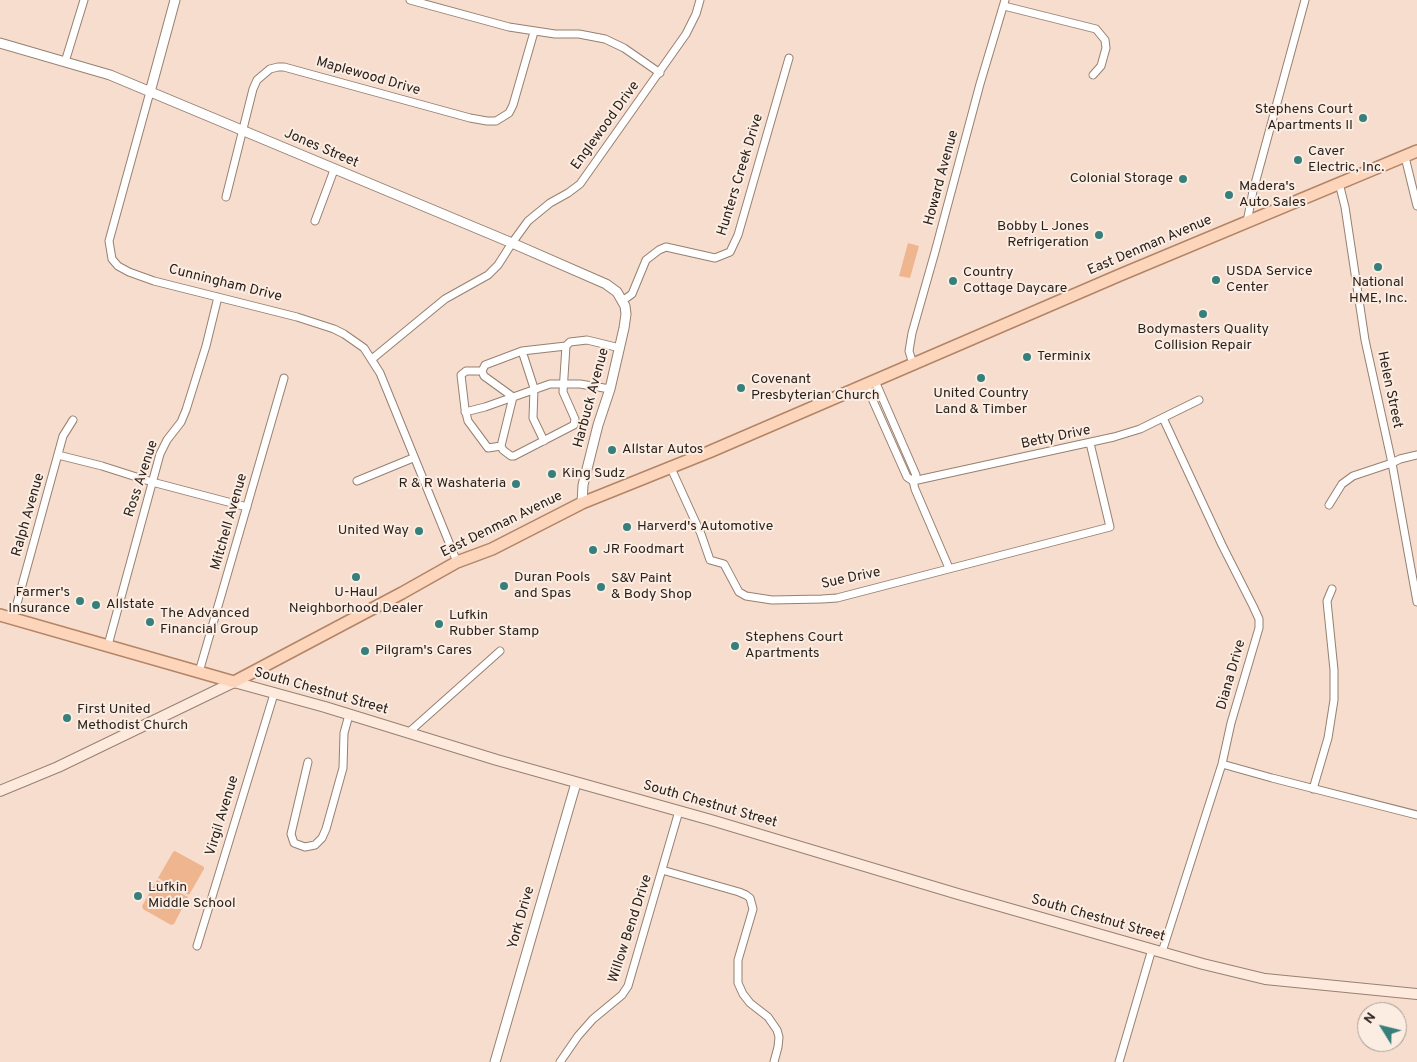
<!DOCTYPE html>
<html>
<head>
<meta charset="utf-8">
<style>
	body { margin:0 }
	#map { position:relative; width:1417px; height:1062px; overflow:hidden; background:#f6ddce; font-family:Overpass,sans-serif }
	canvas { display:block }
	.north { position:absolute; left:1357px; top:1002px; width:50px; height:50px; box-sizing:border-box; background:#fcede3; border:1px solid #a89c93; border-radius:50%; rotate:306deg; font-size:14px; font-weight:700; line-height:20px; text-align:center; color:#2b221c }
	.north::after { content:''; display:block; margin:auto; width:18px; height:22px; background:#377f7b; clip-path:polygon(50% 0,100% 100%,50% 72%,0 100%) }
</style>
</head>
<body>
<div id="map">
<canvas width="1417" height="1062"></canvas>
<div class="north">N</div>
</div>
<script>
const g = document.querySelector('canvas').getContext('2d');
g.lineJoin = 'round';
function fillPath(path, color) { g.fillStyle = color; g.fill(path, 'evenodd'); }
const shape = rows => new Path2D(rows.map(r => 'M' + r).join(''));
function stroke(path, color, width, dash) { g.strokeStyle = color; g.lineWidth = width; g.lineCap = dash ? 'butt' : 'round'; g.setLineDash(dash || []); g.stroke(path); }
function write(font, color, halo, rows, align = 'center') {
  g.font = font + ' Overpass,sans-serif'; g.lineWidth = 4; g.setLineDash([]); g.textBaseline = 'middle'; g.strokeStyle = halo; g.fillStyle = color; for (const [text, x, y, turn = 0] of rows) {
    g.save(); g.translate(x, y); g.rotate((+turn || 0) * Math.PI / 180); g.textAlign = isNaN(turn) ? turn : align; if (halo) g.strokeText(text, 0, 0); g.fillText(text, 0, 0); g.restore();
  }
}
fillPath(shape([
	[908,243,919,246,910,278,899,276],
	[175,851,204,867,204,869,189,895,158,878,173,852],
	[157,880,188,897,174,924,171,925,143,909,142,906]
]), '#efb58f');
const minor = shape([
	[410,0,509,27,555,34,579,34,605,39,624,48,660,73],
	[1004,6,1096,29,1105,40,1106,48,1101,66,1093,75],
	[65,62,84,0],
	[150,92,109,241,112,259,118,266,129,272,154,281,297,317,334,329,344,334,364,348,380,373,457,562],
	[1405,157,1417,206],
	[1339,183,1345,207,1365,340,1392,463,1417,602],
	[226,197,253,89,257,80,270,69,278,67,284,67,470,118,487,121,496,121,509,113,513,105,534,32],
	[315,221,334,170],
	[1247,222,1253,191,1305,0],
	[622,301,632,294,646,260,659,250,666,247,715,258,730,252,738,235,789,58],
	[372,359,445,299,488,275,498,265,512,243,528,221,550,203,568,193,580,184,686,34,696,14,700,0],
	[913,364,909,351,912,333,935,252,980,84,1005,0],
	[482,371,485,365,522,351],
	[875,381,916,475,913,481,915,489,949,568],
	[866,385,907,477,913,481],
	[513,397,484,376,482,371,466,371,461,375,465,409,468,421,488,448,501,446,503,450,511,456,514,456,574,425,575,419,563,392,566,346,570,342,587,340,620,348],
	[465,412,485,407,550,384,580,384,610,389],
	[544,441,533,418,534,388,522,351,566,346],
	[501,446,513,397],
	[58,455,102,466,152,482,247,507],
	[670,466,701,534,710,560,724,564,739,592,746,596,772,600,822,599,837,598,1110,527,1090,443],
	[357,481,413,458],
	[913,481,1114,437,1140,429,1199,400],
	[1329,505,1342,484,1353,476,1392,463,1400,459,1417,455],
	[13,618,63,436,73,420],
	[108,645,160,454,167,440,181,422,186,410,206,346,218,297],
	[199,672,284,378],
	[408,733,500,651],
	[308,762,291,834,294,843,305,847,315,845,322,838,326,829,343,768,344,733,349,715],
	[1222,764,1272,778,1417,815],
	[1313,789,1328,738,1334,700,1334,670,1327,601,1332,589],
	[662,870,739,892,746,895,750,898,753,909,738,960,738,983,743,994,750,1003,768,1017,777,1030,779,1037,778,1047,774,1062],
	[197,946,274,694],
	[1162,952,1222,764,1231,723,1259,628,1259,619,1253,606,1222,545,1163,418],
	[560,1062,578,1036,593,1019,622,995,628,986,679,811],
	[1119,1062,1152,949]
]);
const tertiary = shape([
	[0,43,110,75,512,243,606,284,617,292,625,306,626,314,624,328,610,389,598,425,583,485,582,503],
	[150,92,175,0],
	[495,1062,576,783]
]);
const secondary = shape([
	[0,791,58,767,234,682,325,707,497,760,711,820,958,894,1203,964,1265,979,1417,994]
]);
const primary = shape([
	[0,615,234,682,402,593,457,562,492,549,582,503,709,452,1120,275,1417,151]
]);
stroke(minor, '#968071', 9);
stroke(tertiary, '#968071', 11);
stroke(secondary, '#968071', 12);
stroke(primary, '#b38465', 14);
stroke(minor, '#fff', 7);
stroke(tertiary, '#fff', 9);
stroke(secondary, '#feeadd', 10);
stroke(primary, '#fdd5bb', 11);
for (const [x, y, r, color] of [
	[1363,118,5,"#377f7b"],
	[1298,160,5,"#377f7b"],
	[1183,179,5,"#377f7b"],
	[1229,195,5,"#377f7b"],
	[1099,235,5,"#377f7b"],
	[1378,267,5,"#377f7b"],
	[1216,280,5,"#377f7b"],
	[953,281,5,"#377f7b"],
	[1203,314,5,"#377f7b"],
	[1027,357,5,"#377f7b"],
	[981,378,5,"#377f7b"],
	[741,388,5,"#377f7b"],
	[612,450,5,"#377f7b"],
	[552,474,5,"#377f7b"],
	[516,484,5,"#377f7b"],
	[627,527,5,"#377f7b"],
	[419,531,5,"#377f7b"],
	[593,550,5,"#377f7b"],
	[356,577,5,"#377f7b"],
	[504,586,5,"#377f7b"],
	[601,587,5,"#377f7b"],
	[80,601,5,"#377f7b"],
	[96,605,5,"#377f7b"],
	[150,622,5,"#377f7b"],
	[439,624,5,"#377f7b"],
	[735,646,5,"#377f7b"],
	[365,651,5,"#377f7b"],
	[67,718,5,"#377f7b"],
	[138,896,5,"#377f7b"]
]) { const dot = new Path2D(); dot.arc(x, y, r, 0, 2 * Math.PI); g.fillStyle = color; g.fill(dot); stroke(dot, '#fcede3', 2); }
write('14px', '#2b221c', '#fcede3', [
	["Maplewood Drive",368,77,16],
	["Englewood Drive",606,126,-54],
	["Jones Street",321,149,23],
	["Hunters Creek Drive",741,175,-73],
	["Howard Avenue",942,178,-75],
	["East Denman Avenue",1150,246,-23],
	["Cunningham Drive",225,284,14],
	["Helen Street",1389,390,78],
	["Harbuck Avenue",592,398,-75],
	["Betty Drive",1056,438,-12],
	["Ross Avenue",142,479,-72],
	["Ralph Avenue",29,515,-74],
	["Mitchell Avenue",230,522,-74],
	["East Denman Avenue",502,525,-26],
	["Sue Drive",851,579,-12],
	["Diana Drive",1232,675,-74],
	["South Chestnut Street",321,692,16],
	["South Chestnut Street",710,805,16],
	["Virgil Avenue",223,816,-73],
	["York Drive",522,918,-74],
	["South Chestnut Street",1098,919,16],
	["Willow Bend Drive",631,929,-72]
]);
write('14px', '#2b221c', '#fcede3', [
	["Stephens Court",1353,110,"right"],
	["Apartments II",1353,126,"right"],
	["Caver",1308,152],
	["Electric, Inc.",1308,168],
	["Colonial Storage",1173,179,"right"],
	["Madera's",1239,187],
	["Auto Sales",1239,203],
	["Bobby L Jones",1089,227,"right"],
	["Refrigeration",1089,243,"right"],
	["USDA Service",1226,272],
	["Center",1226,288],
	["Country",963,273],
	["Cottage Daycare",963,289],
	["National",1378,283,"center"],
	["HME, Inc.",1378,299,"center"],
	["Bodymasters Quality",1203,330,"center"],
	["Collision Repair",1203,346,"center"],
	["Terminix",1037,357],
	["Covenant",751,380],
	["Presbyterian Church",751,396],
	["United Country",981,394,"center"],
	["Land & Timber",981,410,"center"],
	["Allstar Autos",622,450],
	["King Sudz",562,474],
	["R & R Washateria",506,484,"right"],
	["Harverd's Automotive",637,527],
	["United Way",409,531,"right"],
	["JR Foodmart",603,550],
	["Duran Pools",514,578],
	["and Spas",514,594],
	["S&V Paint",611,579],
	["& Body Shop",611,595],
	["Farmer's",70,593,"right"],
	["Insurance",70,609,"right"],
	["U-Haul",356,593,"center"],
	["Neighborhood Dealer",356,609,"center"],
	["Allstate",106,605],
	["The Advanced",160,614],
	["Financial Group",160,630],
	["Lufkin",449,616],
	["Rubber Stamp",449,632],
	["Stephens Court",745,638],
	["Apartments",745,654],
	["Pilgram's Cares",375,651],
	["First United",77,710],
	["Methodist Church",77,726],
	["Lufkin",148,888],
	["Middle School",148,904]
], 'left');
</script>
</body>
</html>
